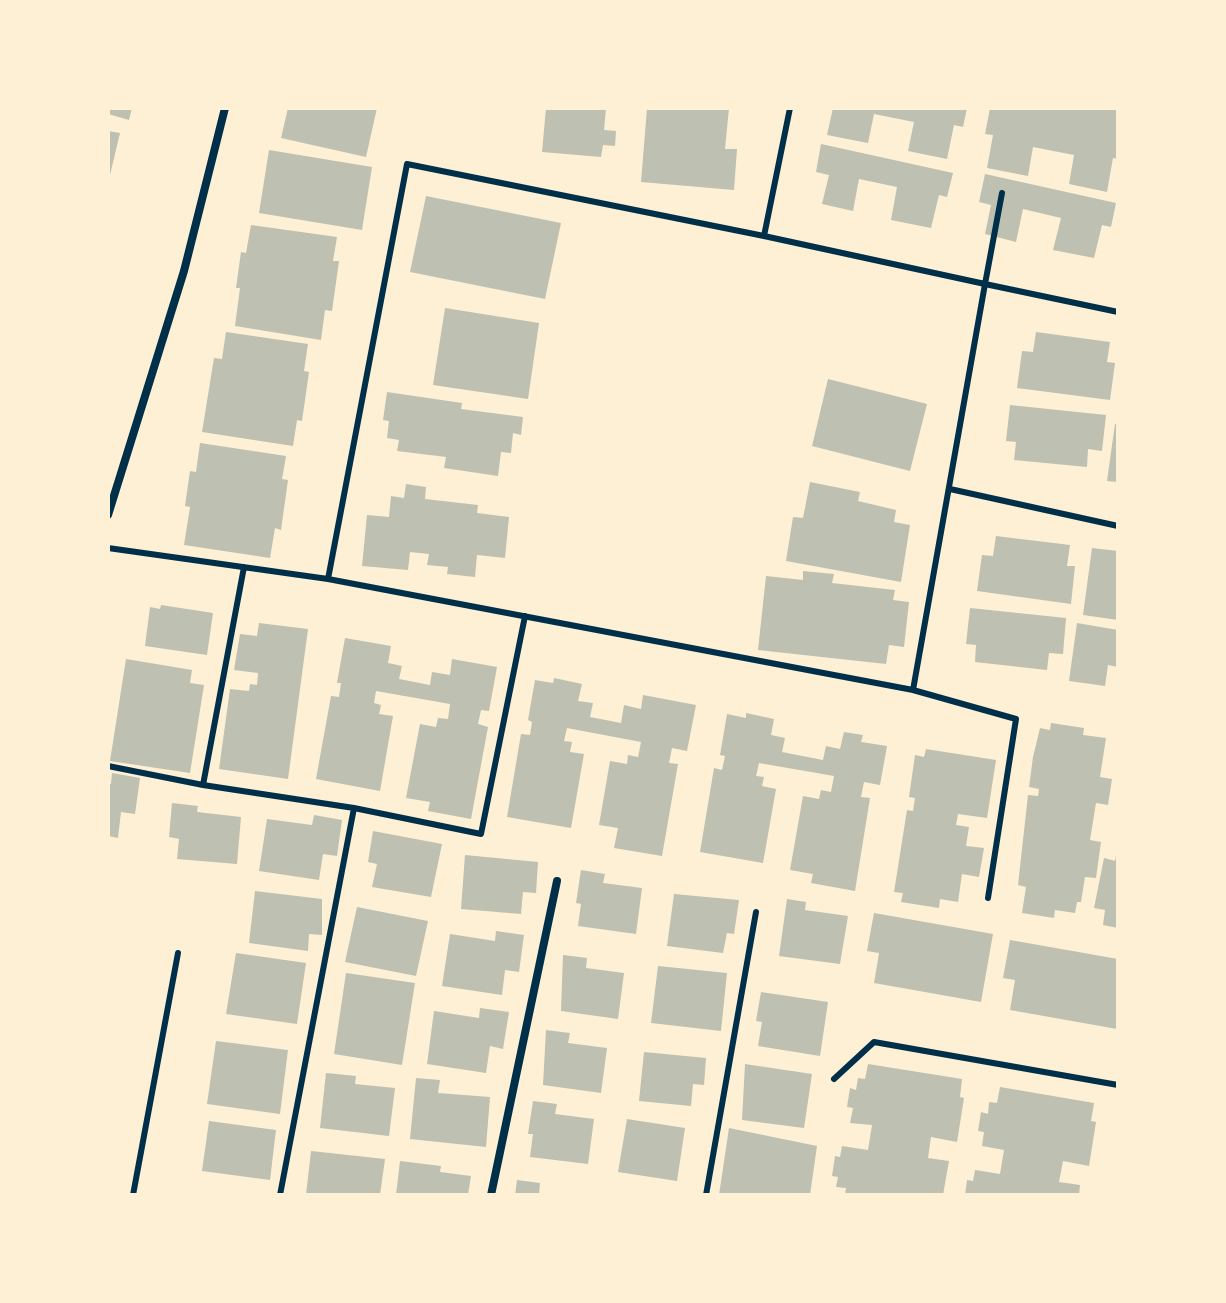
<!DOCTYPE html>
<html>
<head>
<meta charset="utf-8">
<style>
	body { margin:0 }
	#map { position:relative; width:1226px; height:1303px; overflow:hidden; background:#fdf0d5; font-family:Signika,sans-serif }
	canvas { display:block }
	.frame { position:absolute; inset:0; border:110px solid #fdf0d5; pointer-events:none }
</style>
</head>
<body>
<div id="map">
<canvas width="1226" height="1303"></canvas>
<div class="frame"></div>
</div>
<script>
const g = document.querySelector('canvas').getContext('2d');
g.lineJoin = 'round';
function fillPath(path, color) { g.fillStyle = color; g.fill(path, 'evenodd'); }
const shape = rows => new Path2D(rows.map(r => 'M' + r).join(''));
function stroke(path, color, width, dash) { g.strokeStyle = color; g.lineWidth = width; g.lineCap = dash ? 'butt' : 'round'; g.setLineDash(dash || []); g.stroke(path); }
fillPath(shape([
	[108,108,132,108,129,120,108,114],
	[288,108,377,108,366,157,281,138],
	[546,108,606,108,604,130,616,131,615,146,603,145,601,157,542,152],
	[647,108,729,108,725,149,737,149,734,190,641,182],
	[833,108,967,108,963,127,954,125,947,159,908,151,914,122,874,114,868,143,827,135],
	[990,108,1118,108,1118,159,1113,158,1107,192,1069,184,1074,155,1033,147,1028,176,987,168,993,135,985,134],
	[108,131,120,133,109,179,108,179],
	[821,144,953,173,947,197,939,195,931,228,891,220,897,187,859,179,853,211,822,204,829,175,816,172],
	[269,150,372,167,362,230,259,213],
	[985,174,1116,203,1111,227,1102,225,1094,258,1053,250,1061,218,1023,209,1016,242,985,234,991,205,979,202],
	[426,196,561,223,545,299,410,272],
	[251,225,337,237,333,261,339,261,332,311,325,310,321,340,235,326,240,288,236,288,241,252,246,253],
	[445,308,539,323,528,399,433,385],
	[226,332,308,344,304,371,309,372,302,421,297,420,293,446,202,432,214,358,222,359],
	[1036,332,1110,342,1107,362,1115,363,1110,400,1017,388,1022,351,1033,352],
	[828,379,927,404,910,471,812,446],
	[387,392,462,403,461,409,523,417,521,435,513,433,511,453,501,452,498,476,444,468,446,457,397,451,399,440,387,438,389,421,383,420],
	[1010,405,1106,415,1102,451,1088,449,1087,467,1014,460,1016,442,1006,441],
	[1115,424,1118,424,1118,482,1107,481],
	[200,443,286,456,282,479,288,480,281,530,275,528,270,558,184,545,190,507,185,506,190,471,196,472],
	[810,482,860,492,858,501,896,510,894,522,910,525,901,582,786,561,793,517,803,518],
	[406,484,426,487,425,499,478,505,477,513,509,517,505,558,477,555,475,577,447,574,448,567,427,565,429,554,410,552,408,570,362,566,367,515,389,517,391,496,404,498],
	[996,536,1070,545,1067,566,1075,566,1071,604,977,591,982,555,993,556],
	[1092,548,1118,551,1118,620,1083,615],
	[803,571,834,574,832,583,895,590,893,600,909,602,904,647,889,645,886,664,758,650,766,576,803,580],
	[161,605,213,613,207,655,145,646,150,607,160,609],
	[970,608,1066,618,1063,654,1049,653,1047,670,975,662,976,645,966,644],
	[259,623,308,629,288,779,219,769,230,689,249,691,250,684,257,685,258,673,234,670,240,634,257,636],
	[1077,623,1118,630,1118,667,1108,665,1105,686,1069,681],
	[345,638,391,646,388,663,402,666,399,679,430,685,432,672,450,675,452,659,497,667,489,711,481,710,478,724,488,727,471,819,428,811,430,802,406,798,420,724,436,727,438,718,448,719,450,704,376,691,374,703,381,705,379,714,393,716,380,791,316,779,331,696,339,697,341,683,337,683],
	[126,659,192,670,190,683,204,685,190,773,110,761],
	[554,678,582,684,578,701,593,703,590,717,621,723,624,705,641,709,643,695,696,705,687,751,672,748,669,763,678,764,662,856,614,848,618,828,599,825,610,761,627,764,628,755,638,757,641,742,567,728,564,741,572,742,570,752,584,754,571,828,507,817,521,734,530,735,532,722,528,720,535,680,553,683],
	[746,713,774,719,771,735,785,738,782,752,823,760,826,746,840,749,844,732,863,735,861,742,887,746,880,785,864,782,861,797,870,798,855,891,811,883,813,874,790,870,803,796,819,799,821,790,831,792,834,776,759,763,756,776,764,777,762,786,776,789,763,863,700,852,714,768,722,770,725,756,720,755,727,714,746,718],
	[1051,723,1084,728,1083,735,1106,738,1100,777,1112,779,1108,805,1096,803,1090,840,1101,842,1096,878,1085,877,1081,902,1077,902,1075,913,1055,910,1054,918,1022,913,1026,887,1018,885,1028,795,1038,796,1039,789,1029,787,1033,757,1040,728,1050,730],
	[926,749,996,760,987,818,958,814,956,825,969,827,966,846,984,848,979,877,962,874,958,902,940,899,939,908,901,902,903,893,894,892,907,810,913,811,915,798,909,797,915,755,924,757],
	[112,773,140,778,135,814,121,812,118,838,108,836,108,783,111,784],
	[172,803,198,806,197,812,241,817,237,864,177,859,179,839,169,837],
	[314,815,342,820,337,856,323,854,319,880,259,871,267,819,312,825],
	[373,831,442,844,431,897,372,887,377,864,368,862],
	[465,855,538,862,536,893,523,892,521,914,461,909],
	[1116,855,1118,855,1118,928,1103,925,1105,910,1094,908,1104,858,1115,861],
	[581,870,605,874,603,883,642,888,636,934,578,926,581,904,576,903],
	[255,891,322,899,322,935,309,934,308,951,249,943],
	[674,894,739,900,734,934,727,933,723,953,667,946],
	[787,899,806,902,805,910,848,916,840,964,779,956],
	[357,907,428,921,416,976,345,962],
	[874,913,993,934,981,1002,874,983,879,953,867,951],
	[496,931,524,935,519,972,505,970,502,995,442,986,450,934,495,941],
	[1010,940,1118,959,1117,1029,1010,1010,1015,980,1003,978],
	[236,953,306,963,297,1024,226,1014],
	[563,955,587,958,586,968,624,973,618,1019,561,1011],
	[658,966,727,973,721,1031,651,1023],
	[346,973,415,983,402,1065,334,1054],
	[761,992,828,1002,820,1056,758,1046,762,1022,756,1021],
	[480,1008,509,1012,503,1049,490,1046,486,1073,427,1064,434,1011,479,1018],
	[546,1030,570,1033,568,1043,607,1048,601,1093,543,1085],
	[216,1041,288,1050,280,1114,207,1104],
	[644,1052,706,1058,704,1085,693,1084,691,1106,639,1101],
	[745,1064,812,1074,804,1128,742,1120],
	[868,1064,962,1079,960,1097,964,1098,957,1142,931,1137,928,1158,949,1161,943,1195,849,1195,845,1194,846,1188,836,1187,838,1177,832,1176,835,1156,840,1157,842,1146,868,1150,872,1125,850,1123,853,1108,847,1107,850,1088,856,1090,858,1078,865,1079],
	[326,1073,356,1076,355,1084,395,1088,389,1136,320,1128],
	[416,1078,440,1080,438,1093,490,1097,486,1147,410,1139],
	[1000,1087,1094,1103,1091,1121,1096,1122,1089,1166,1063,1161,1059,1182,1080,1185,1079,1195,965,1195,967,1180,973,1181,975,1170,1000,1174,1004,1150,982,1146,984,1132,978,1131,981,1112,988,1114,989,1102,997,1103],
	[533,1101,557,1104,555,1114,594,1119,588,1164,530,1157,533,1134,528,1134],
	[627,1119,685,1128,677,1181,618,1172],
	[209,1121,276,1130,270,1180,202,1171],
	[729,1128,817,1146,810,1195,719,1195],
	[311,1151,385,1159,380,1195,306,1195],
	[400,1161,441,1166,440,1172,471,1176,468,1195,396,1195],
	[517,1180,540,1183,539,1195,515,1195]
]), '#bec0b2');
stroke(shape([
	[1002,193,985,284,1118,312],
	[764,236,985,284,913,690],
	[950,489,1118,526],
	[108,548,328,579,913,690,1016,719,988,898],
	[328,579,407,164,764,236,790,108],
	[108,766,203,785,354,808,481,834,525,616],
	[203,785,244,567],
	[834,1079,874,1042,1118,1085],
	[133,1195,178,953],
	[280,1195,354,808],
	[706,1195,756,912]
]), '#003049', 6);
stroke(shape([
	[108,515,184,271,225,108],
	[491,1195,557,881]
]), '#003049', 8);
</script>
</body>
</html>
